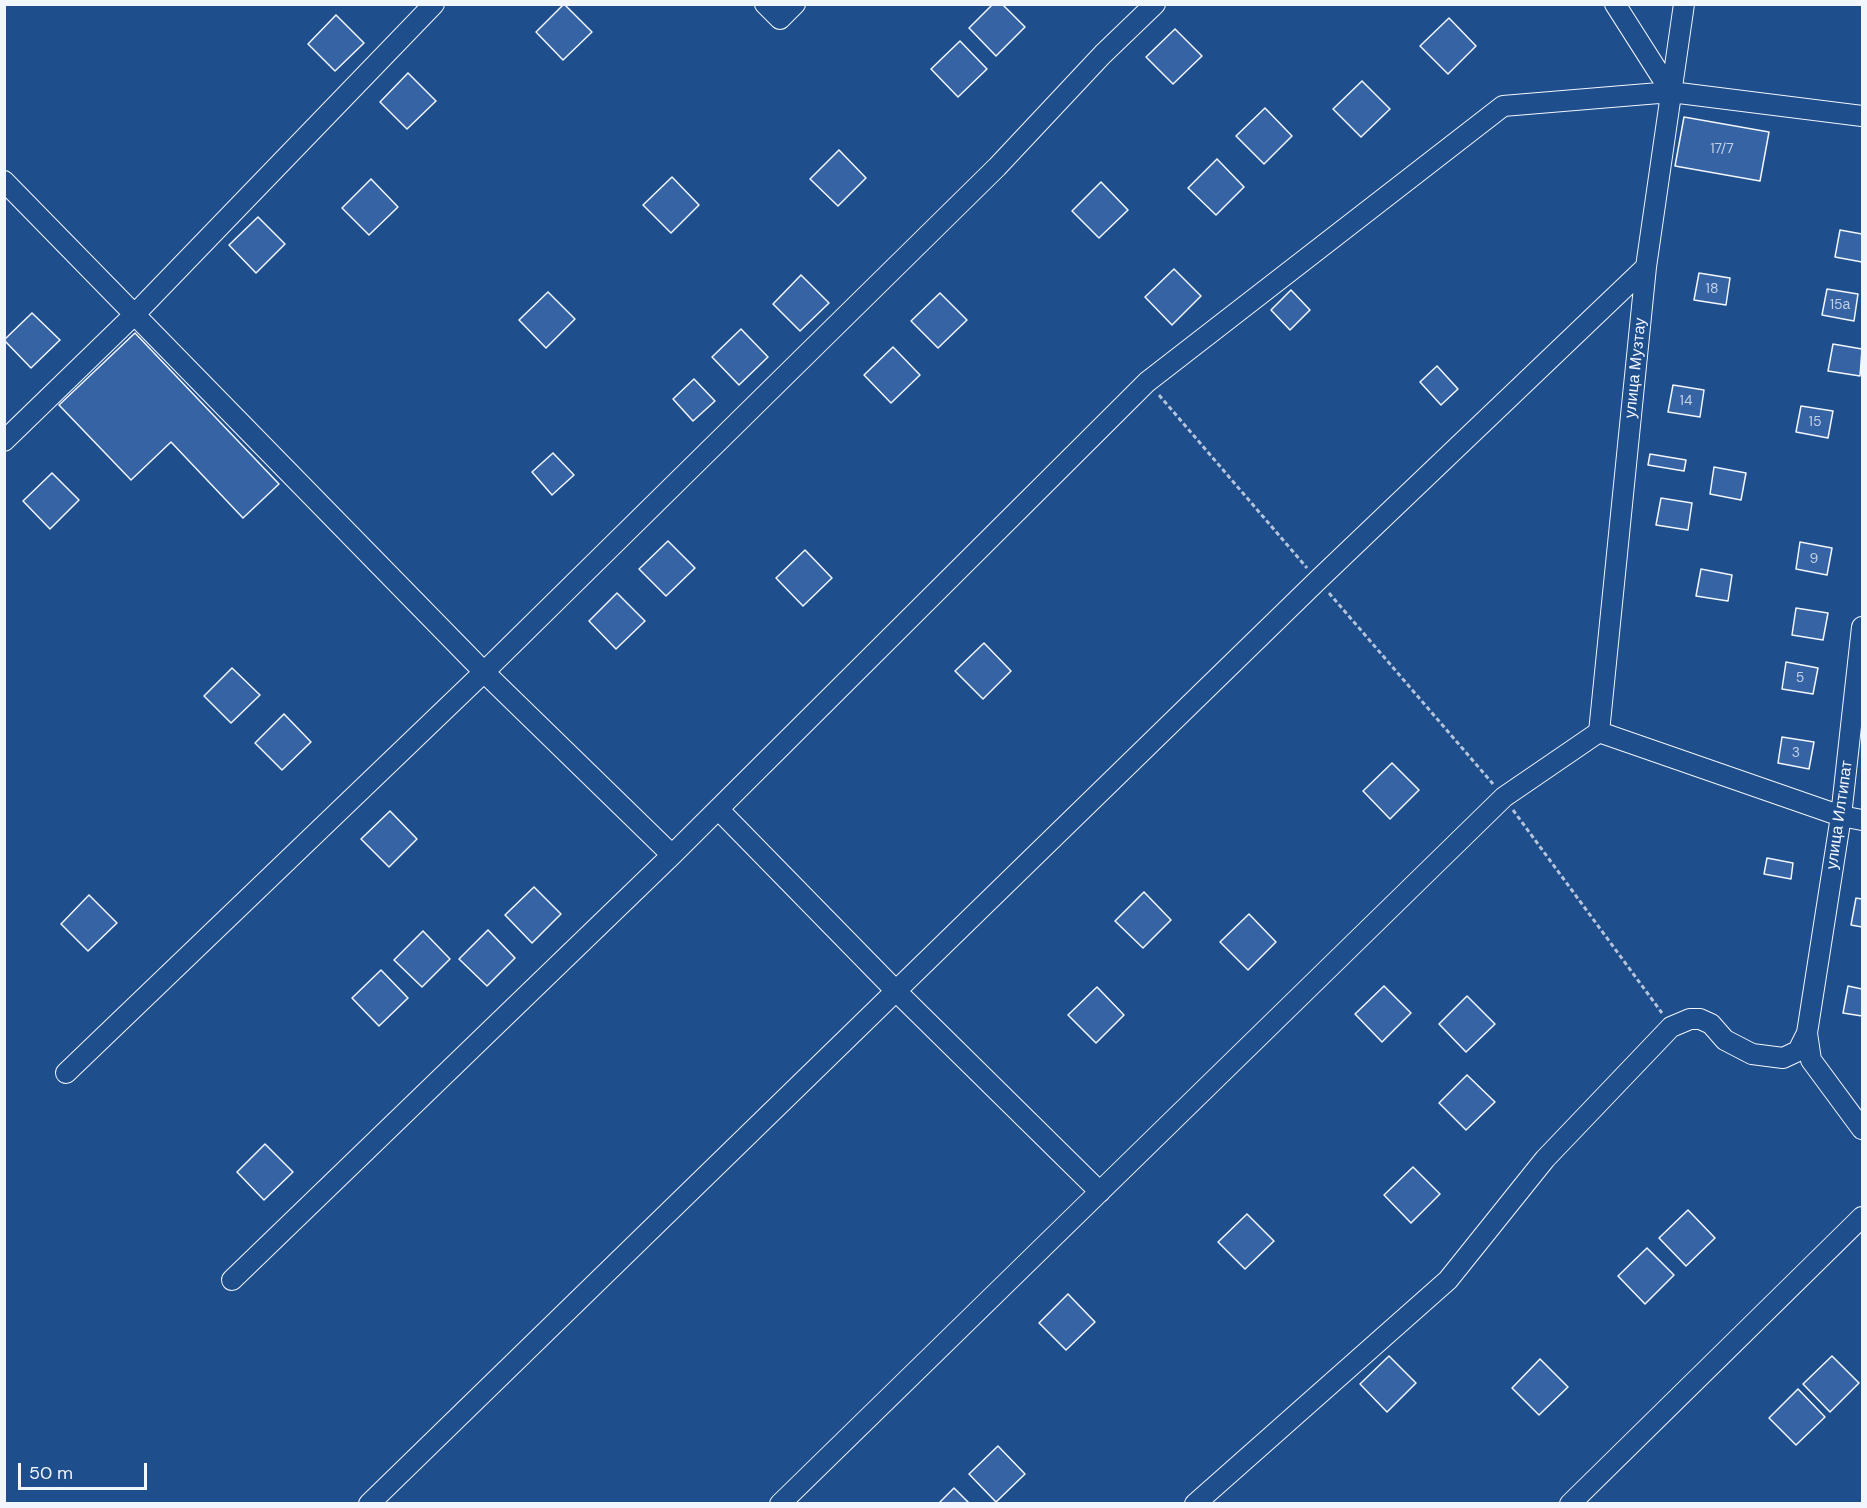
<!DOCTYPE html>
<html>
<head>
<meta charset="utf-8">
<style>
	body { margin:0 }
	#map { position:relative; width:1867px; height:1508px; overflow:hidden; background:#1f4e8c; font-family:"DM Sans",sans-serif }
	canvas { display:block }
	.frame { position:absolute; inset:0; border:6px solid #f2f6ff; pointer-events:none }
	.scale { position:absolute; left:18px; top:1463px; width:129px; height:27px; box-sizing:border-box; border:3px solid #f2f6ff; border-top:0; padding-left:8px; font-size:18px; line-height:21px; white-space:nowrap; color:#f2f6ff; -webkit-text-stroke:4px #1f4e8c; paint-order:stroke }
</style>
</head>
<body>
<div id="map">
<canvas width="1867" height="1508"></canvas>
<div class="frame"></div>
<div class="scale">50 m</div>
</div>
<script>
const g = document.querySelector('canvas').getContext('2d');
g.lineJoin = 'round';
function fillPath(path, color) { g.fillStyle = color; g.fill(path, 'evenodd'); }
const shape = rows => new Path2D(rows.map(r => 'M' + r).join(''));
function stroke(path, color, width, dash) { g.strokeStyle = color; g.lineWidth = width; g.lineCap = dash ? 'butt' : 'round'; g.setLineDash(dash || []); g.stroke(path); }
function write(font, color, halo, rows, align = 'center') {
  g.font = font + ' "DM Sans",sans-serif'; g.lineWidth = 4.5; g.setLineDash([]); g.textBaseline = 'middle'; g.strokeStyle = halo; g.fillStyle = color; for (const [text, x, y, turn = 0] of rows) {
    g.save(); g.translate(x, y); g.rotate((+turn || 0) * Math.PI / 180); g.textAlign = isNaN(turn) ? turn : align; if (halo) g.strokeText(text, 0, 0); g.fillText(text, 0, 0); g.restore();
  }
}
const building = shape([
	[564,4,592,32,563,60,536,32,564,4],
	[993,4,1002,4,1025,27,996,56,969,28,993,4],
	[336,15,364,43,335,71,308,44,336,15],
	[1449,18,1476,46,1448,74,1420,46,1449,18],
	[1175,29,1202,56,1173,84,1146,57,1175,29],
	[960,41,987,69,958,97,931,69,960,41],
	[408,73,436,101,407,129,380,102,408,73],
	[1362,81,1390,109,1361,137,1333,109,1362,81],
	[1265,108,1292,136,1264,164,1236,136,1265,108],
	[1684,117,1769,132,1760,181,1675,166,1684,117],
	[839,150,866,178,838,206,810,179,839,150],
	[1217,159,1244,187,1216,215,1188,188,1217,159],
	[672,177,699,205,671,233,643,205,672,177],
	[371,179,398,207,369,235,342,208,371,179],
	[1101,182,1128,210,1099,238,1072,211,1101,182],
	[258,217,285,244,256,273,229,245,258,217],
	[1840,230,1862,234,1862,262,1835,257,1840,230],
	[1174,269,1201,296,1172,325,1145,297,1174,269],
	[1699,273,1730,278,1726,305,1694,300,1699,273],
	[801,275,829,303,800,331,773,304,801,275],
	[1827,289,1858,294,1854,321,1822,315,1827,289],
	[1291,290,1310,310,1290,330,1271,310,1291,290],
	[548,292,575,319,546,348,519,320,548,292],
	[940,293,967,320,938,348,911,321,940,293],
	[32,313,60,340,31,368,4,340,32,313],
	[741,329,768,357,739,385,712,357,741,329],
	[135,333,279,484,243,518,171,442,131,480,59,405,135,333],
	[1833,344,1862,349,1860,376,1828,371,1833,344],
	[893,347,920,375,891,403,864,375,893,347],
	[1437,366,1458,389,1441,405,1420,382,1437,366],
	[694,379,715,401,693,421,673,399,694,379],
	[1673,385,1704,390,1700,417,1668,412,1673,385],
	[1801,406,1833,411,1828,438,1796,432,1801,406],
	[553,453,574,475,552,495,532,472,553,453],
	[1650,454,1686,460,1684,471,1648,465,1650,454],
	[1714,467,1746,473,1741,500,1710,494,1714,467],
	[52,473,79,500,50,529,23,501,52,473],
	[1661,498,1692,503,1688,530,1656,525,1661,498],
	[668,541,695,568,666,596,639,569,668,541],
	[1800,542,1832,548,1827,575,1796,569,1800,542],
	[805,550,832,578,803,606,776,578,805,550],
	[1701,569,1732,575,1728,601,1696,596,1701,569],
	[617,593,645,621,616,649,589,621,617,593],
	[1796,608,1828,613,1823,640,1792,635,1796,608],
	[984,643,1011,671,983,699,955,671,984,643],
	[1786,662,1818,668,1813,694,1782,689,1786,662],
	[232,668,260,695,231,723,204,696,232,668],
	[284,714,311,742,282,770,255,743,284,714],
	[1782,737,1814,742,1809,769,1778,763,1782,737],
	[1392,763,1419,790,1390,819,1363,791,1392,763],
	[390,811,417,839,389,867,361,839,390,811],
	[1767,858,1793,863,1791,879,1764,874,1767,858],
	[534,887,561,914,532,943,505,915,534,887],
	[1144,892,1171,920,1143,948,1115,921,1144,892],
	[89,895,117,923,88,951,61,924,89,895],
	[1856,898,1862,899,1862,927,1851,925,1856,898],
	[1249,914,1276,942,1248,970,1220,942,1249,914],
	[488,930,515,958,487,986,459,959,488,930],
	[423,931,450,959,422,987,394,960,423,931],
	[381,970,408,998,379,1026,352,998,381,970],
	[1384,986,1411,1013,1382,1042,1355,1014,1384,986],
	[1848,986,1862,989,1862,1016,1843,1013,1848,986],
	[1097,987,1124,1015,1096,1043,1068,1015,1097,987],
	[1467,996,1495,1024,1466,1052,1439,1024,1467,996],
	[1467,1075,1495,1102,1466,1130,1439,1103,1467,1075],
	[265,1144,293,1172,264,1200,237,1172,265,1144],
	[1413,1167,1440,1194,1411,1223,1384,1195,1413,1167],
	[1688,1210,1715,1238,1686,1266,1659,1238,1688,1210],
	[1247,1214,1274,1241,1245,1269,1218,1242,1247,1214],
	[1647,1248,1674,1275,1645,1304,1618,1276,1647,1248],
	[1068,1294,1095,1322,1066,1350,1039,1323,1068,1294],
	[1389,1356,1416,1383,1387,1412,1360,1384,1389,1356],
	[1832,1356,1859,1383,1830,1412,1803,1384,1832,1356],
	[1540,1359,1568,1387,1539,1415,1512,1388,1540,1359],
	[1798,1389,1825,1417,1796,1445,1769,1418,1798,1389],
	[998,1446,1025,1474,996,1502,969,1474,998,1446],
	[954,1488,970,1504,938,1504,954,1488]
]);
fillPath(building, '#3563a3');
stroke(building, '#f2f6ff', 1.5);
const minor = shape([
	[765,4,780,19,795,4],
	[1615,4,1671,92],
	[4,181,484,672,672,855],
	[4,441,134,315,434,4],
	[1862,627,1841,816,1807,1033,1811,1060,1862,1129],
	[1599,732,1646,267,1684,4],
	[1599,732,1841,816,1862,820],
	[718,809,896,991,1100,1192],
	[66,1073,484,672,997,167,1103,54,1155,4],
	[232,1280,672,855,1147,382,1503,106,1671,92,1862,116],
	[369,1504,1318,580,1646,267],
	[780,1504,1504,797,1599,732],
	[1195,1504,1448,1280,1545,1159,1671,1027,1690,1019,1700,1019,1711,1024,1725,1040,1752,1054,1783,1058,1798,1051,1807,1033],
	[1570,1504,1862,1217]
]);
stroke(minor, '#f2f6ff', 22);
stroke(shape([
	[1159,395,1307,568],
	[1329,593,1493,784],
	[1513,810,1662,1013]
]), '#b3c4dc', 3, [4.5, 3]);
stroke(minor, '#1f4e8c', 20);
write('14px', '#c3d1e8', null, [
	["17/7",1722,149],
	["18",1712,289],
	["15а",1840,305],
	["14",1686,401],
	["15",1815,422],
	["9",1814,559],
	["5",1800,678],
	["3",1796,753]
]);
write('16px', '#f2f6ff', '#1f4e8c', [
	["улица Музтау",1636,368,-84],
	["улица Илтипат",1840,815,-82]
]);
</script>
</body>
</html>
